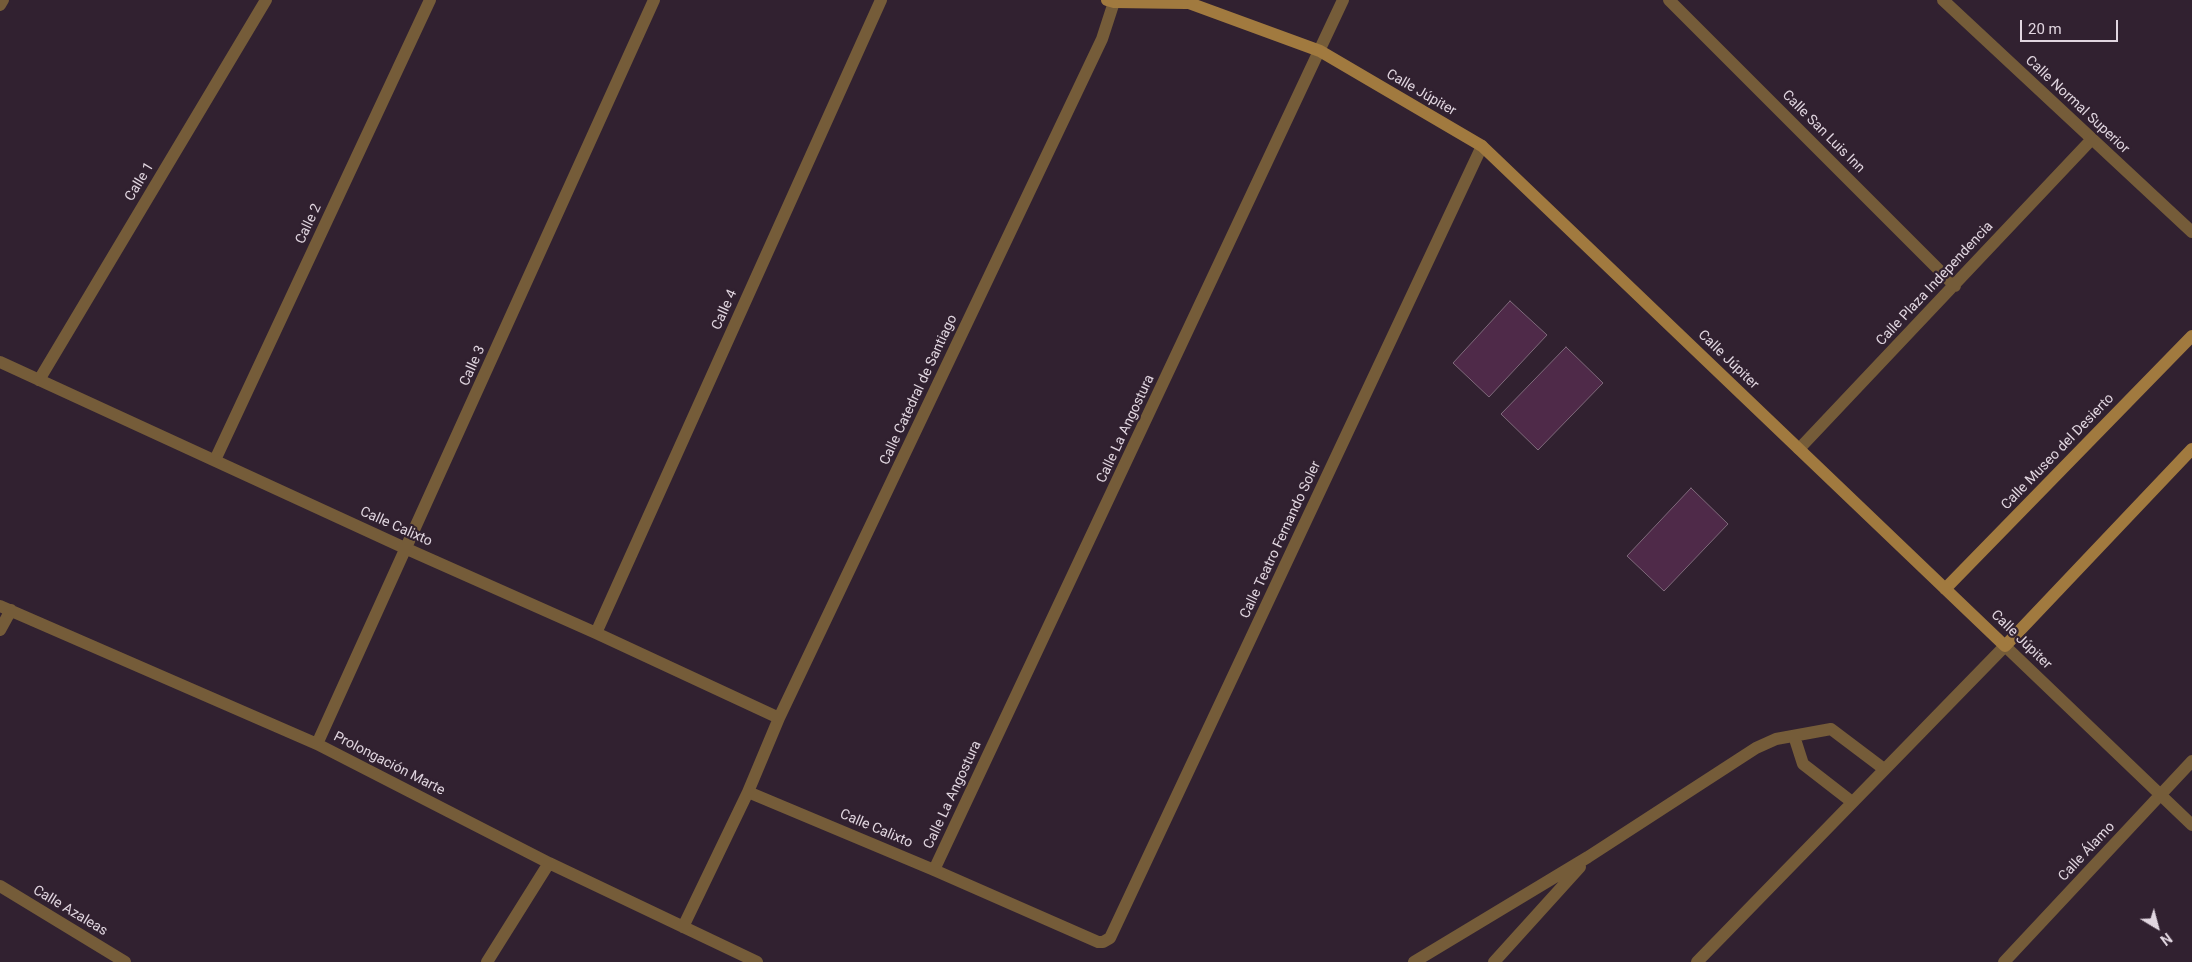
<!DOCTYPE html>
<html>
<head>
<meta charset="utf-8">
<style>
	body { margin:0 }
	#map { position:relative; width:2192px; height:962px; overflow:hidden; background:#312130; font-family:Roboto,sans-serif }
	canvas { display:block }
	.north { position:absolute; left:2132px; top:902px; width:50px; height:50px; -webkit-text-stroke:4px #312130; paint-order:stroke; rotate:143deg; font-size:14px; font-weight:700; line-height:20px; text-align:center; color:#e1d6e0 }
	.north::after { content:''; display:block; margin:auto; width:18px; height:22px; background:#e1d6e0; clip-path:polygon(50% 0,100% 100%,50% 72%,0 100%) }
	.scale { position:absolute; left:2020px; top:20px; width:98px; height:22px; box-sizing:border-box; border:2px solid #e1d6e0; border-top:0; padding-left:6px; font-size:15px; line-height:18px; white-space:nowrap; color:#e1d6e0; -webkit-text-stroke:4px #312130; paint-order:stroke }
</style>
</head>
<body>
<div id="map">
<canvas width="2192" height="962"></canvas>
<div class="north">N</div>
<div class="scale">20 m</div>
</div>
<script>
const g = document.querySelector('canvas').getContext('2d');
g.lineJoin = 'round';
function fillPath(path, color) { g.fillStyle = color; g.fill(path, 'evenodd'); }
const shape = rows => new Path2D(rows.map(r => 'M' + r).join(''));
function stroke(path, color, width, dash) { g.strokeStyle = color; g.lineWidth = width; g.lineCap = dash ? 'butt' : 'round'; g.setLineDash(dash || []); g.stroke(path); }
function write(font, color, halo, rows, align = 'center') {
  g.font = font + ' Roboto,sans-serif'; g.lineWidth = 4.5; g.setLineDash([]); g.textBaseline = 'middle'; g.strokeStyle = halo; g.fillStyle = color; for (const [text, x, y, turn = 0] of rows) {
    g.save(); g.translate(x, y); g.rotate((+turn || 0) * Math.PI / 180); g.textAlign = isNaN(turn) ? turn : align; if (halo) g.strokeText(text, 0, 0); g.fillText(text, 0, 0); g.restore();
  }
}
const building = shape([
	[1510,301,1547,335,1489,397,1453,363,1510,301],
	[1566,347,1603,383,1538,450,1501,414,1566,347],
	[1691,488,1728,524,1664,591,1627,556,1691,488]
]);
fillPath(building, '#4f2a49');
stroke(building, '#7f6a7b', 1);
stroke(shape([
	[1669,0,1955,286],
	[1943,0,2192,232],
	[0,5,3,0],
	[0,362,407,549,596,633,779,718],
	[39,380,266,0],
	[1799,449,2092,139],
	[215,460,430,0],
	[0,606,317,744,549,863,757,962],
	[0,630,11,610],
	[596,633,881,0],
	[1794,736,1803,764,1852,802],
	[317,744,654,0],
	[748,792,934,870,1098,942,1103,942,1110,938,1482,146],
	[934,870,1343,0],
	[0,886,125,962],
	[683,927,748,792,779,718,1102,39,1114,2],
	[487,962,549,863],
	[1414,962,1588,857,1756,748,1776,739,1831,729,1884,769],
	[1494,962,1580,867],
	[1697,962,2005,646,2192,825],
	[2004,962,2192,761]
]), '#755c39', 12);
stroke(shape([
	[1107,0,1114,2,1186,3],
	[1181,0,1320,51,1482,146,2005,646,2192,449],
	[1945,589,2192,336]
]), '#a17a3f', 12);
write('14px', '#e1d6e0', '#312130', [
	["Calle Júpiter",1421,93,30],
	["Calle Normal Superior",2077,105,43],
	["Calle San Luis Inn",1823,132,45],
	["Calle 1",140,182,-59],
	["Calle 2",309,224,-65],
	["Calle Plaza Independencia",1935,284,-47],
	["Calle 4",725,310,-66],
	["Calle Júpiter",1728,360,44],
	["Calle 3",473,366,-66],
	["Calle Catedral de Santiago",919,390,-65],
	["Calle La Angostura",1126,429,-65],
	["Calle Museo del Desierto",2058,452,-46],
	["Calle Calixto",396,527,24],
	["Calle Teatro Fernando Soler",1281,540,-65],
	["Calle Júpiter",2021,640,44],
	["Prolongación Marte",389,764,27],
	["Calle La Angostura",953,795,-65],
	["Calle Calixto",876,829,23],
	["Calle Álamo",2087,852,-47],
	["Calle Azaleas",70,911,31]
]);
</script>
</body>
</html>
